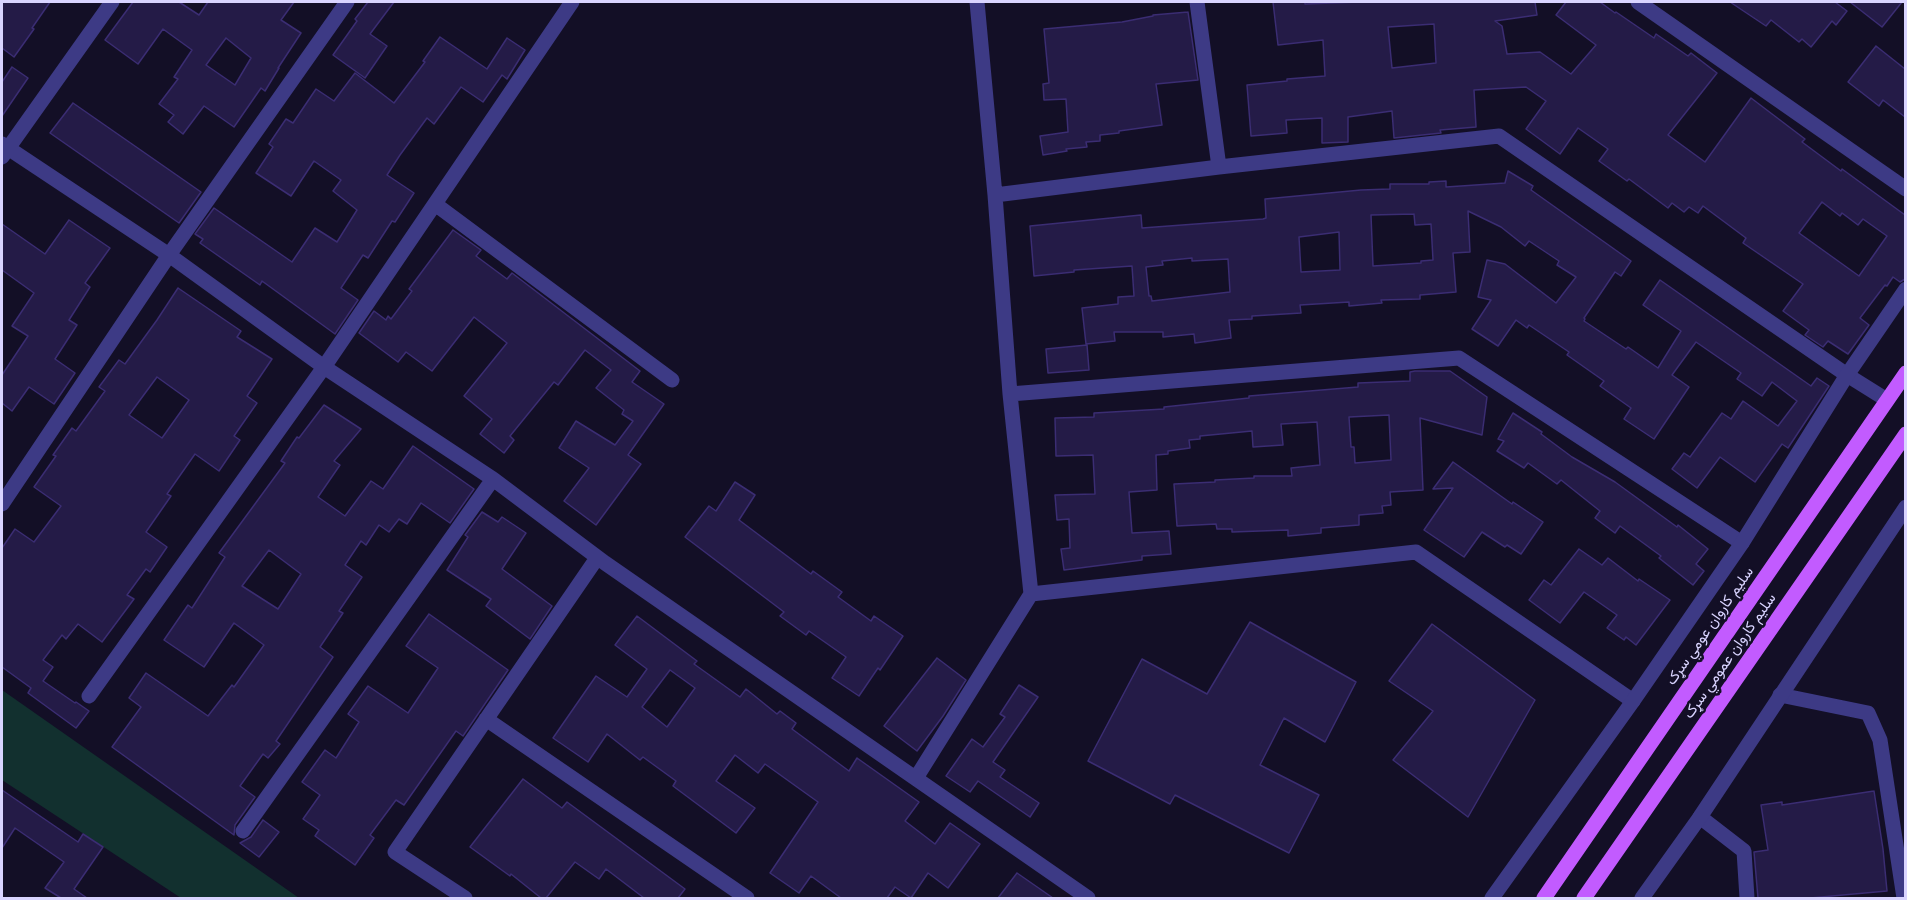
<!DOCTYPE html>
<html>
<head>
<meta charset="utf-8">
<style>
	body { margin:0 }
	#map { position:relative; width:1907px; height:900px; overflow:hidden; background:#130f26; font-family:Figtree,sans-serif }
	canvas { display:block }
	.frame { position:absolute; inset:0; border:3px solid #d9d4ff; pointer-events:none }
</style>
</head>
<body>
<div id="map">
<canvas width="1907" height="900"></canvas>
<div class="frame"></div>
</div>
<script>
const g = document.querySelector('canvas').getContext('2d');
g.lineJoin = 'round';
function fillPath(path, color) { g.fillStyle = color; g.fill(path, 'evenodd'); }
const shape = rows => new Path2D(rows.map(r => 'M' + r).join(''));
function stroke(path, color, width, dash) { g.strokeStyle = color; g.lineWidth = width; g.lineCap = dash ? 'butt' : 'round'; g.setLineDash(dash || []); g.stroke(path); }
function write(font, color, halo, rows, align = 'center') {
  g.font = font + ' Figtree,Vazirmatn,sans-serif'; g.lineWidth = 5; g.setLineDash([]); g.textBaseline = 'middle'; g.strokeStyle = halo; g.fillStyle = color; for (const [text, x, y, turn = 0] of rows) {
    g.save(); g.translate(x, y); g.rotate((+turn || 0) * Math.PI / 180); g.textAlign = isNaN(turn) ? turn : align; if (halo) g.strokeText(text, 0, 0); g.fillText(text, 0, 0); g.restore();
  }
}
fillPath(shape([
	[2,690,299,898,181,898,2,780]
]), '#12302f');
const building = shape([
	[2,2,50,2,32,28,34,29,14,57,2,48,2,2],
	[133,2,179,2,199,15,208,2,294,2,281,20,301,33,278,68,279,68,265,91,261,88,234,127,204,106,183,134,168,122,174,115,159,104,178,79,174,77,192,50,163,29,138,64,105,40,133,2],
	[226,38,251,58,235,85,206,65,226,38],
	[368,2,394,2,370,34,387,46,365,78,333,55,357,21,355,19,368,2],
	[1273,2,1305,2,1305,4,1360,2,1535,2,1537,15,1495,21,1502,26,1507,54,1540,52,1571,74,1596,45,1556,15,1566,2,1600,2,1615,13,1616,12,1654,38,1656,34,1688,56,1691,53,1717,73,1668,135,1705,162,1751,98,1805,139,1802,142,1841,171,1842,169,1905,215,1905,279,1900,282,1893,277,1887,286,1885,285,1860,318,1869,325,1848,354,1828,341,1823,347,1805,335,1809,330,1783,311,1803,284,1743,243,1746,238,1703,206,1698,213,1689,207,1684,212,1672,203,1668,208,1629,179,1627,181,1599,161,1608,149,1578,128,1560,154,1526,129,1546,101,1526,87,1474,90,1476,127,1440,130,1441,133,1394,138,1392,111,1348,117,1348,142,1322,143,1322,118,1286,120,1287,133,1251,136,1247,85,1287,81,1287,79,1325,76,1323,40,1278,45,1273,2],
	[1434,24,1436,63,1392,68,1388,27,1434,24],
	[1822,202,1840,216,1842,213,1858,225,1863,219,1887,236,1859,276,1799,233,1822,202],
	[1730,2,1835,2,1847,11,1836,25,1832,21,1811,47,1802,39,1799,42,1771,20,1766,26,1730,2],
	[1850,2,1902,2,1882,27,1850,2],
	[1188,12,1198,80,1156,84,1162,125,1119,131,1119,133,1100,135,1100,141,1086,142,1087,147,1066,149,1067,151,1043,155,1040,136,1068,132,1066,99,1044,100,1043,84,1049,83,1044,29,1122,22,1153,16,1153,15,1188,12],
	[440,37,487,69,507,38,525,50,507,79,502,75,483,102,461,87,434,124,427,118,400,155,387,175,414,193,395,222,392,221,368,258,363,255,341,288,358,300,335,334,262,281,260,285,200,243,203,239,195,234,214,208,292,262,315,228,337,242,357,210,333,191,341,180,314,161,291,196,256,173,273,147,269,144,286,119,293,123,316,89,334,101,355,73,394,103,425,62,423,61,440,37],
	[1876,46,1905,69,1905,117,1883,100,1879,106,1848,82,1876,46],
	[12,67,28,78,2,116,2,82,12,67],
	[73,103,201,192,179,223,50,133,73,103],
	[1508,171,1533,186,1531,190,1631,261,1621,276,1615,272,1584,318,1585,319,1584,321,1626,349,1628,347,1658,368,1681,331,1643,305,1660,280,1811,386,1817,378,1829,386,1788,448,1782,444,1755,482,1720,457,1697,488,1672,469,1684,453,1690,457,1722,413,1731,419,1743,401,1778,426,1797,401,1772,382,1762,396,1737,379,1741,373,1696,342,1672,375,1689,387,1654,439,1624,419,1631,408,1600,386,1604,381,1567,355,1569,352,1529,325,1527,328,1516,320,1498,346,1472,329,1491,300,1478,297,1487,260,1505,264,1556,303,1576,277,1557,265,1559,261,1529,241,1525,246,1501,227,1468,211,1470,252,1453,253,1456,292,1420,295,1420,299,1381,300,1382,303,1349,306,1349,302,1300,305,1301,313,1252,316,1252,319,1229,320,1231,338,1195,343,1194,334,1163,337,1163,332,1114,332,1115,341,1086,344,1082,308,1118,304,1118,297,1134,296,1132,266,1074,270,1074,272,1034,276,1030,226,1141,215,1142,228,1263,219,1266,218,1265,199,1361,190,1390,189,1390,184,1429,184,1429,182,1446,181,1446,187,1505,183,1508,171],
	[1414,214,1415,225,1431,224,1433,260,1421,261,1421,263,1373,266,1371,215,1414,214],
	[1339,232,1340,270,1301,272,1299,237,1339,232],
	[1192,258,1192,261,1228,259,1230,292,1152,301,1151,296,1149,296,1146,267,1163,265,1162,261,1192,258],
	[69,220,110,248,85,283,90,287,69,320,77,325,55,359,75,373,54,404,29,387,12,411,2,403,2,375,28,336,12,326,34,293,2,270,2,224,45,254,69,220],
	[453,230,481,250,476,256,507,279,512,273,640,371,632,382,664,404,628,455,641,464,596,525,564,501,589,468,559,448,576,421,615,445,633,421,622,414,624,410,596,388,611,370,585,350,558,385,554,382,510,436,514,440,504,453,480,434,492,419,464,396,507,343,474,317,432,371,406,352,398,362,359,333,374,311,386,320,388,316,391,319,412,291,409,289,453,230],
	[178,288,241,331,237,337,272,359,247,396,257,403,234,436,240,440,219,471,195,454,167,494,171,496,146,532,167,547,150,572,146,569,127,595,134,599,102,642,78,624,66,639,62,635,43,660,53,667,43,681,75,703,76,702,89,711,76,728,28,693,31,688,2,667,2,548,15,529,34,542,61,506,34,487,56,456,53,455,72,428,76,431,105,391,99,387,119,360,125,364,157,320,178,288],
	[157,377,189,400,162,438,129,415,157,377],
	[1087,345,1089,370,1048,373,1046,349,1087,345],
	[1415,371,1450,371,1487,397,1482,435,1420,418,1423,490,1390,492,1391,505,1382,506,1383,513,1359,515,1359,525,1321,528,1321,533,1288,536,1288,530,1232,532,1232,529,1217,529,1216,524,1177,526,1174,484,1215,482,1215,480,1254,478,1254,476,1292,476,1291,468,1320,465,1317,422,1281,424,1283,445,1253,447,1252,431,1200,436,1200,439,1189,440,1190,448,1168,451,1168,454,1156,455,1157,490,1129,492,1132,533,1169,531,1171,554,1142,556,1142,560,1064,570,1061,549,1070,548,1069,519,1057,520,1055,495,1095,494,1093,455,1056,456,1055,418,1094,417,1094,413,1164,409,1164,407,1249,398,1249,396,1358,387,1358,383,1410,381,1410,372,1415,371],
	[1389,415,1391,460,1355,463,1354,447,1351,447,1349,417,1389,415],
	[324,405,361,429,334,461,340,465,318,497,345,516,371,481,383,489,413,446,474,489,450,523,421,503,407,524,399,519,389,532,379,525,366,545,361,541,345,565,362,577,339,611,343,613,320,647,333,657,276,741,280,744,268,758,263,754,240,786,255,797,235,825,234,835,112,747,141,707,129,698,146,673,208,716,232,685,234,687,264,645,234,623,204,667,164,640,188,605,192,608,225,557,219,553,285,463,281,461,297,437,299,438,324,405],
	[269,550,301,574,278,609,242,586,269,550],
	[1513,413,1542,432,1541,434,1572,457,1615,482,1677,527,1678,525,1708,549,1696,564,1704,571,1693,585,1659,558,1661,556,1620,526,1615,533,1595,518,1600,511,1561,480,1557,484,1528,463,1524,468,1497,451,1504,441,1498,439,1513,413],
	[1453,462,1512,504,1513,502,1543,522,1521,554,1507,545,1505,547,1482,532,1464,557,1424,530,1453,488,1433,489,1453,462],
	[735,482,755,495,739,520,811,574,813,571,842,592,838,597,871,621,874,616,903,636,880,670,878,668,859,696,832,678,846,657,809,631,806,635,780,616,784,612,685,537,709,506,716,511,735,482],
	[482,512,498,522,502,517,526,533,502,569,552,606,530,639,486,606,491,599,447,570,468,537,465,535,482,512],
	[1579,549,1602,565,1608,558,1638,581,1639,579,1670,600,1636,645,1626,637,1624,640,1607,628,1617,615,1584,592,1560,623,1529,600,1544,580,1551,585,1579,549],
	[429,614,508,670,463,736,456,731,404,805,396,800,370,835,374,838,355,865,315,836,319,830,303,819,320,795,302,782,325,750,336,758,359,722,348,714,368,686,408,713,438,668,406,646,429,614],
	[637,616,697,661,694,664,740,697,746,689,777,714,780,711,796,723,792,729,849,771,857,758,919,802,905,821,935,844,950,823,980,844,948,888,928,873,911,898,895,887,887,898,841,898,811,876,799,893,770,873,818,802,765,764,758,773,735,755,716,781,755,808,736,833,673,786,676,781,643,757,640,760,607,734,588,762,553,738,596,676,627,697,647,669,615,645,637,616],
	[670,670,695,688,667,727,642,707,670,670],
	[1250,622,1356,682,1325,742,1284,718,1260,765,1319,795,1289,853,1175,795,1170,804,1088,761,1142,659,1207,694,1250,622],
	[1432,624,1535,700,1468,817,1393,760,1433,711,1389,681,1432,624],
	[937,658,966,680,943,716,917,751,884,726,937,658],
	[1019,685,1038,697,993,762,1005,770,1000,777,1039,803,1030,817,978,781,970,792,946,776,972,739,983,747,1005,717,1000,714,1019,685],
	[523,779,562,808,567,802,685,889,678,898,644,898,606,869,599,879,575,862,546,898,541,898,511,874,510,876,470,847,523,779],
	[2,790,78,842,83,834,103,847,74,889,87,898,61,898,45,888,64,862,15,828,2,848,2,790],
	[1874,791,1883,849,1887,891,1810,898,1758,898,1754,852,1768,850,1761,805,1782,802,1782,805,1874,791],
	[263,820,279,832,259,857,240,843,251,837,263,820],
	[1017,873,1053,898,998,898,1017,873]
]);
fillPath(building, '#241b47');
stroke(building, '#3b2d73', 1.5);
stroke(shape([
	[977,2,995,195,1010,394,1031,594],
	[1197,2,1219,167],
	[1638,2,1906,189],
	[2,144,169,255,324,367,493,479,605,563,1088,898],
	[2,157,112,2],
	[995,195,1219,167,1499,136,1847,375,1887,400],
	[435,204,672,380],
	[1010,394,1459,358,1742,543],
	[2,504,169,255,347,2],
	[1780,695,1868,713,1880,740,1904,898],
	[89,696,324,367,572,2],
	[486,719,747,898],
	[916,778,1031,594,1416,552,1633,701],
	[1700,817,1744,851,1747,898],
	[243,831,493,479],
	[465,898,395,852,597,558]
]), '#3d3a85', 15);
stroke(shape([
	[1492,898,1633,701,1742,543,1847,375,1906,289],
	[1642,898,1700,817,1906,507]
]), '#3d3a85', 15);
stroke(shape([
	[1544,898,1906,373],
	[1584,898,1906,434]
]), '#c25bff', 15);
write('15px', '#d9d4ff', '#130f26', [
	["سلیم کاروان عومي سړک",1710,626,-55],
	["سلیم کاروان عمومي سړک",1730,656,-55]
]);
</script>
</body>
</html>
